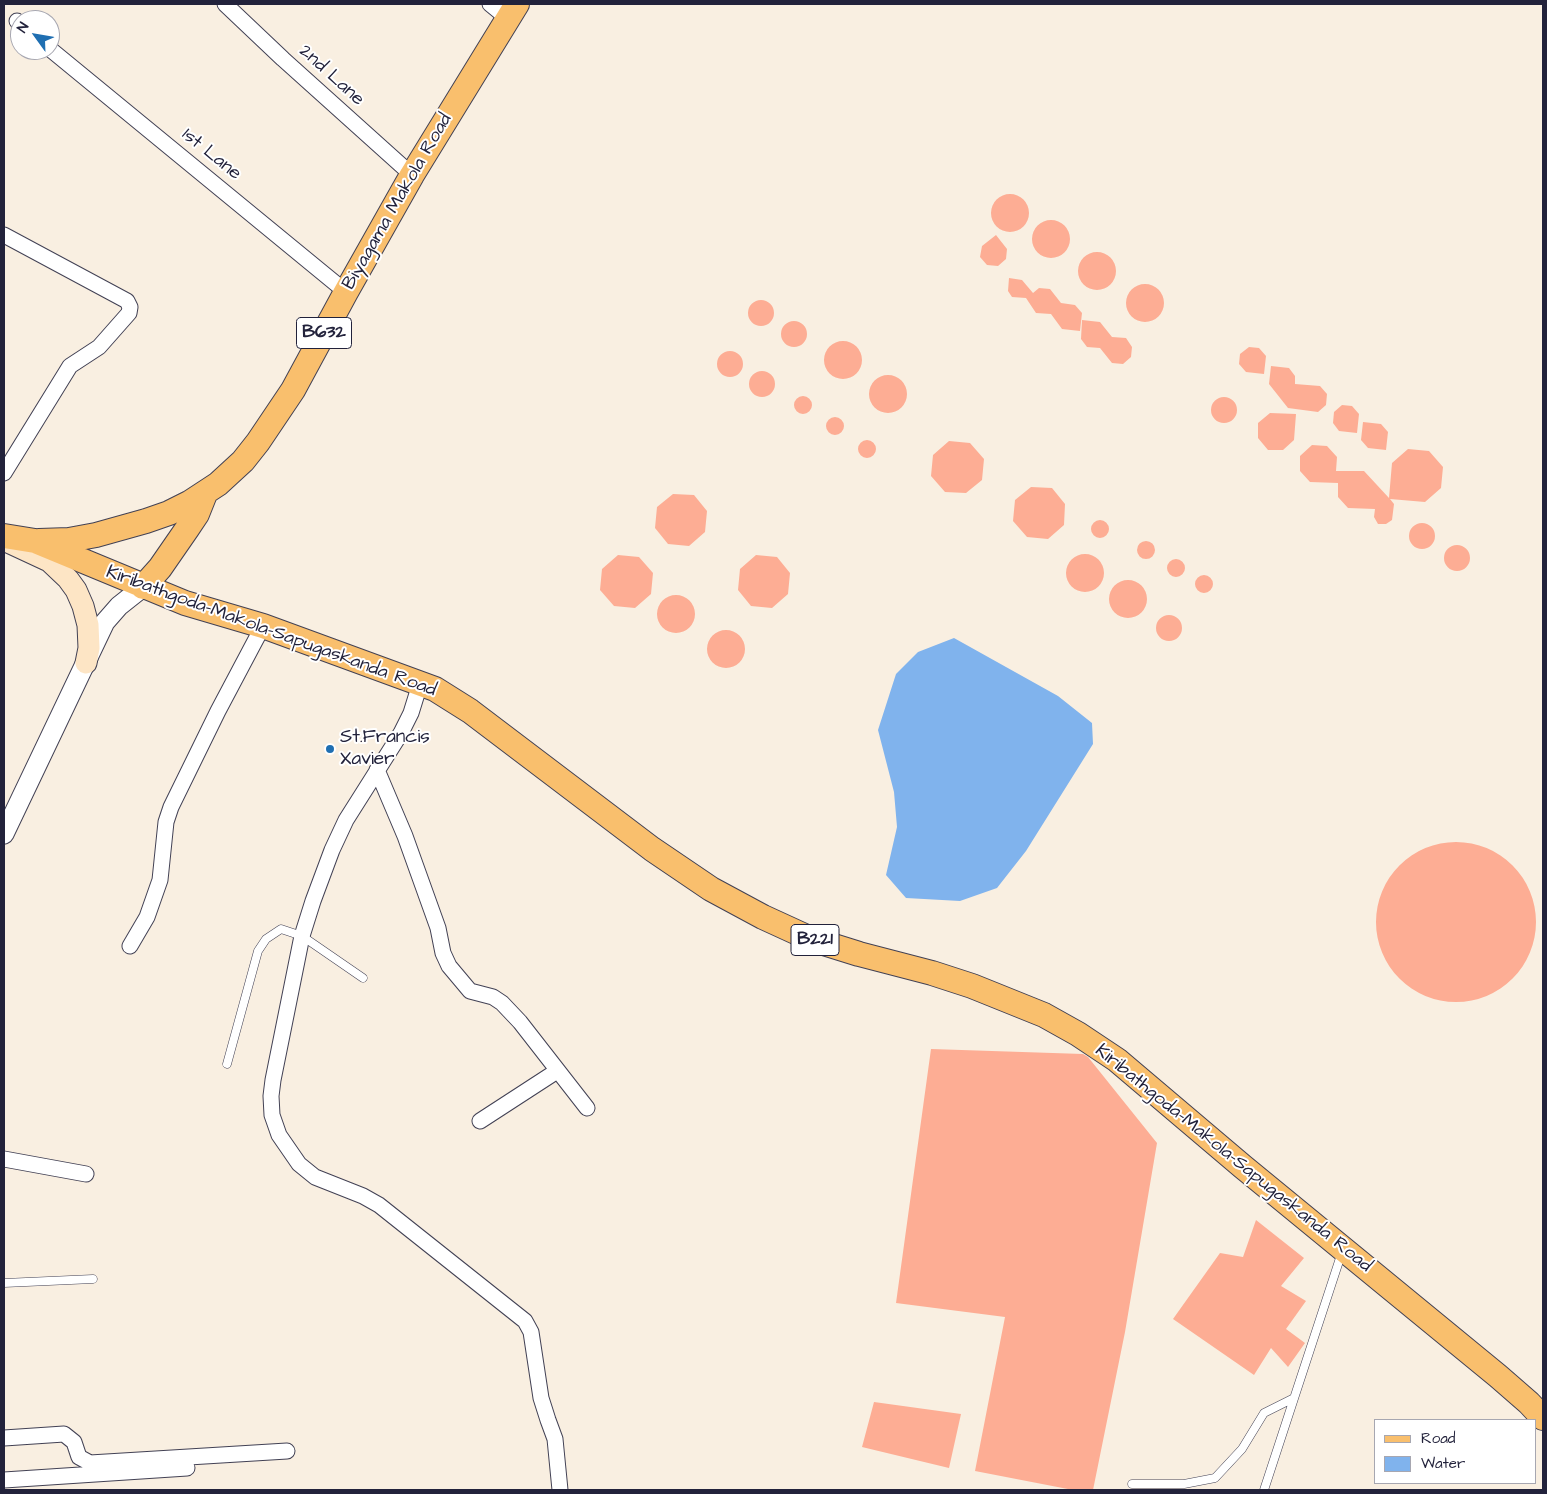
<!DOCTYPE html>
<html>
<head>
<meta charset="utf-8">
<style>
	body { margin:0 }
	#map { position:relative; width:1547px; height:1494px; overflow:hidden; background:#f9efe1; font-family:"Architects Daughter",sans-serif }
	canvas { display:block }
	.frame { position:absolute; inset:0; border:5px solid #22223b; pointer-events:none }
	.legend { position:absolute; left:1374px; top:1419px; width:162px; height:65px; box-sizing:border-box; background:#fff; border:1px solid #a7a7b1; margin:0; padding:6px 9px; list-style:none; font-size:15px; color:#22223b }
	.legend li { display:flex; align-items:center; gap:10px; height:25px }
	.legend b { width:25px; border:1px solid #a7a7b1 }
	.north { position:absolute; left:10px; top:10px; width:50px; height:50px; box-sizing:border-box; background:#fff; border:1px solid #a7a7b1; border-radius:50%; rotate:302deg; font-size:14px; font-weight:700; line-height:20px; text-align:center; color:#22223b }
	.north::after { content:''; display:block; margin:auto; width:18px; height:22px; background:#1f6fb2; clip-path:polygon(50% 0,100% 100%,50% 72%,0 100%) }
</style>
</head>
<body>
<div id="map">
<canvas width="1547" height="1494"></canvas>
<div class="frame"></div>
<ul class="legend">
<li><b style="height:6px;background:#f9bf6d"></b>Road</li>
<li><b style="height:14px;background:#80b3ed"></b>Water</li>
</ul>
<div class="north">N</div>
</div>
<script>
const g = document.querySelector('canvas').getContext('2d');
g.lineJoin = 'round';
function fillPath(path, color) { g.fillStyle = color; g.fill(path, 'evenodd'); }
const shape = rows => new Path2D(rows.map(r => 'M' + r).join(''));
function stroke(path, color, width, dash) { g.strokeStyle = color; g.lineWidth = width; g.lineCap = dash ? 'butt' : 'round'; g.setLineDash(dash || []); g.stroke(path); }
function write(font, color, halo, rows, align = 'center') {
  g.font = font + ' "Architects Daughter",sans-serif'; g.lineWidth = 4; g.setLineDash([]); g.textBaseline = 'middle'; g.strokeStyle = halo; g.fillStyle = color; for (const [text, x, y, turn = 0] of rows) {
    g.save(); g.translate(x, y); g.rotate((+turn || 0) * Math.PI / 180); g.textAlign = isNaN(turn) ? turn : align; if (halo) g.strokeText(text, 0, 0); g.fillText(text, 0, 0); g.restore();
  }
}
fillPath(shape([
	[954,638,1058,696,1092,723,1093,744,1026,851,997,888,960,901,906,898,886,875,897,827,894,792,878,730,896,674,918,652]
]), '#80b3ed');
fillPath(shape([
	'991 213a19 19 0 1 1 38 0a19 19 0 1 1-38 0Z',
	'1032 239a19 19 0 1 1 38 0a19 19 0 1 1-38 0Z',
	[996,235,1007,249,1006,259,998,266,987,265,980,257,982,246],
	'1078 271a19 19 0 1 1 38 0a19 19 0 1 1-38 0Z',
	[1009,278,1022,280,1033,293,1039,288,1050,289,1061,303,1075,305,1082,313,1080,331,1062,329,1051,314,1036,313,1026,298,1012,297,1008,291],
	'1126 303a19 19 0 1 1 38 0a19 19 0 1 1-38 0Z',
	'748 313a13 13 0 1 1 26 0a13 13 0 1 1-26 0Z',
	[1082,320,1100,322,1112,337,1126,338,1132,347,1131,357,1123,364,1112,363,1100,348,1087,347,1081,339],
	'781 334a13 13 0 1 1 26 0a13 13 0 1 1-26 0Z',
	'824 360a19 19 0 1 1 38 0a19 19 0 1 1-38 0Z',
	[1249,347,1259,348,1266,356,1264,374,1246,372,1239,364,1240,354],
	'717 364a13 13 0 1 1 26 0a13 13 0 1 1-26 0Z',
	[1271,366,1289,368,1295,376,1295,384,1320,386,1327,394,1326,405,1318,412,1288,408,1269,384],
	'749 384a13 13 0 1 1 26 0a13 13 0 1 1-26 0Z',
	'869 394a19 19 0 1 1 38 0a19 19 0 1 1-38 0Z',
	'794 405a9 9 0 1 1 18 0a9 9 0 1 1-18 0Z',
	'1211 410a13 13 0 1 1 26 0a13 13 0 1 1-26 0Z',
	[1342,405,1352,406,1359,414,1357,433,1339,431,1333,423,1334,412],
	[1270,413,1296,414,1294,440,1283,450,1268,450,1258,438,1258,423],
	'826 426a9 9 0 1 1 18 0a9 9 0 1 1-18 0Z',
	[1363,422,1381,424,1388,432,1386,450,1368,448,1361,440],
	'858 449a9 9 0 1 1 18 0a9 9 0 1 1-18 0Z',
	[949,441,970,443,984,459,982,480,966,493,945,492,931,476,933,455],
	[1312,445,1327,446,1337,457,1336,471,1364,471,1389,498,1392,463,1408,449,1429,451,1443,467,1441,488,1425,502,1390,499,1394,504,1392,520,1386,524,1378,524,1374,517,1375,509,1348,508,1338,497,1338,483,1310,482,1300,471,1300,456],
	[1031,487,1052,488,1065,504,1064,525,1048,539,1027,537,1013,521,1015,500],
	[673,494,694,495,707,511,705,532,689,546,668,544,655,528,657,507],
	'1091 529a9 9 0 1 1 18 0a9 9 0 1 1-18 0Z',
	'1409 536a13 13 0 1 1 26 0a13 13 0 1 1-26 0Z',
	'1137 550a9 9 0 1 1 18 0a9 9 0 1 1-18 0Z',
	'1444 558a13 13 0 1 1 26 0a13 13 0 1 1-26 0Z',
	'1066 573a19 19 0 1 1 38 0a19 19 0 1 1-38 0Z',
	[618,555,639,557,653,573,651,594,635,608,614,606,600,590,602,569],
	[756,555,777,557,790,573,788,594,772,608,751,606,738,590,740,569],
	'1167 568a9 9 0 1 1 18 0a9 9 0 1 1-18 0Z',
	'1195 584a9 9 0 1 1 18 0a9 9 0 1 1-18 0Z',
	'1109 599a19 19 0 1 1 38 0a19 19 0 1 1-38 0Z',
	'657 614a19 19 0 1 1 38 0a19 19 0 1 1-38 0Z',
	'1156 628a13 13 0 1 1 26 0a13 13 0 1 1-26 0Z',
	'707 649a19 19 0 1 1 38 0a19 19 0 1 1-38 0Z',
	'1376 922a80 80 0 1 1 160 0a80 80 0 1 1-160 0Z',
	[931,1049,1083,1054,1088,1057,1157,1143,1125,1332,1093,1490,1073,1490,975,1471,1005,1317,896,1303],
	[1256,1220,1304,1258,1281,1286,1306,1301,1286,1329,1305,1343,1288,1367,1271,1348,1254,1375,1173,1319,1220,1253,1243,1257],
	[874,1402,961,1414,949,1468,862,1447]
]), '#fdad94');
const service = shape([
	[227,1064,258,951,266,939,281,929,302,936,363,978],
	[4,1283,93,1279],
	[1132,1484,1184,1484,1215,1478,1242,1449,1264,1413,1294,1398],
	[1264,1490,1342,1252]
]);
const minor = shape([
	[225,4,283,59,412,175],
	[490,4,507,18],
	[17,21,20,24],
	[50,49,346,292],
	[4,235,127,301,130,307,129,313,99,347,70,366,4,473],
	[420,684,411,713,401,733,346,820,332,850,313,901,302,936,273,1080,271,1096,272,1115,279,1135,299,1164,315,1177,363,1196,379,1205,525,1321,531,1332,541,1398,548,1420,555,1439,560,1490],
	[377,770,405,836,438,928,443,953,449,966,470,991,493,997,502,1003,520,1022,587,1108],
	[130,946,147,917,160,880,166,822,171,807,218,711,263,626],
	[480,1121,557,1071],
	[4,1159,86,1174],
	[4,1438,64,1434,74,1442,79,1457,90,1463,287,1451],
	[4,1480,187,1468]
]);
const tertiary = shape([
	[4,834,105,622,119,606,143,587]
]);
const secondary = shape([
	[6,541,49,561,68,579,76,590,83,606,88,625,89,648,86,663]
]);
const primary = shape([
	[4,536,35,541,185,603,263,626,435,689,470,711,652,849,711,889,763,917,811,939,859,954,932,973,972,986,1044,1015,1078,1034,1117,1060,1242,1166,1498,1376,1529,1403,1543,1418],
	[39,541,69,540,96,535,146,521,169,513,189,503,218,484,243,461,258,442,293,390,346,292,412,175,517,4],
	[143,587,160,568,187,529,197,514,205,494]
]);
stroke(service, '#424154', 9);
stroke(minor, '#424154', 17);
stroke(tertiary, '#424154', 21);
stroke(secondary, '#424154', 23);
stroke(primary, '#424154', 26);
stroke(service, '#fff', 8);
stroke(minor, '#fff', 15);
stroke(tertiary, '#fff', 19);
stroke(secondary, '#fde5c5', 21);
stroke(primary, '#f9bf6d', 24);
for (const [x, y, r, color] of [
	[330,749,5,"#1f6fb2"]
]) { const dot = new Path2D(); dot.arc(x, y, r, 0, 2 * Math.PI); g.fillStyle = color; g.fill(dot); stroke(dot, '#fff', 2); }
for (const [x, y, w] of [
	[324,333,55],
	[815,940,48]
]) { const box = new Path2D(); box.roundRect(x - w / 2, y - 15.5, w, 31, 4); g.fillStyle = '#fff'; g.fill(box); stroke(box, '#22223b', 1); }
write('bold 18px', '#22223b', null, [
	["B632",324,333],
	["B221",815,940]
]);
write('19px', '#22223b', '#fff', [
	["2nd Lane",331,76,42],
	["1st Lane",211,155,39],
	["Biyagama Makola Road",398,202,-60],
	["Kiribathgoda-Makola-Sapugaskanda Road",271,632,20],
	["Kiribathgoda-Makola-Sapugaskanda Road",1233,1159,39]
]);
write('19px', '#22223b', '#fff', [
	["St.Francis",340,738],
	["Xavier",340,760]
], 'left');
</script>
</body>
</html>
